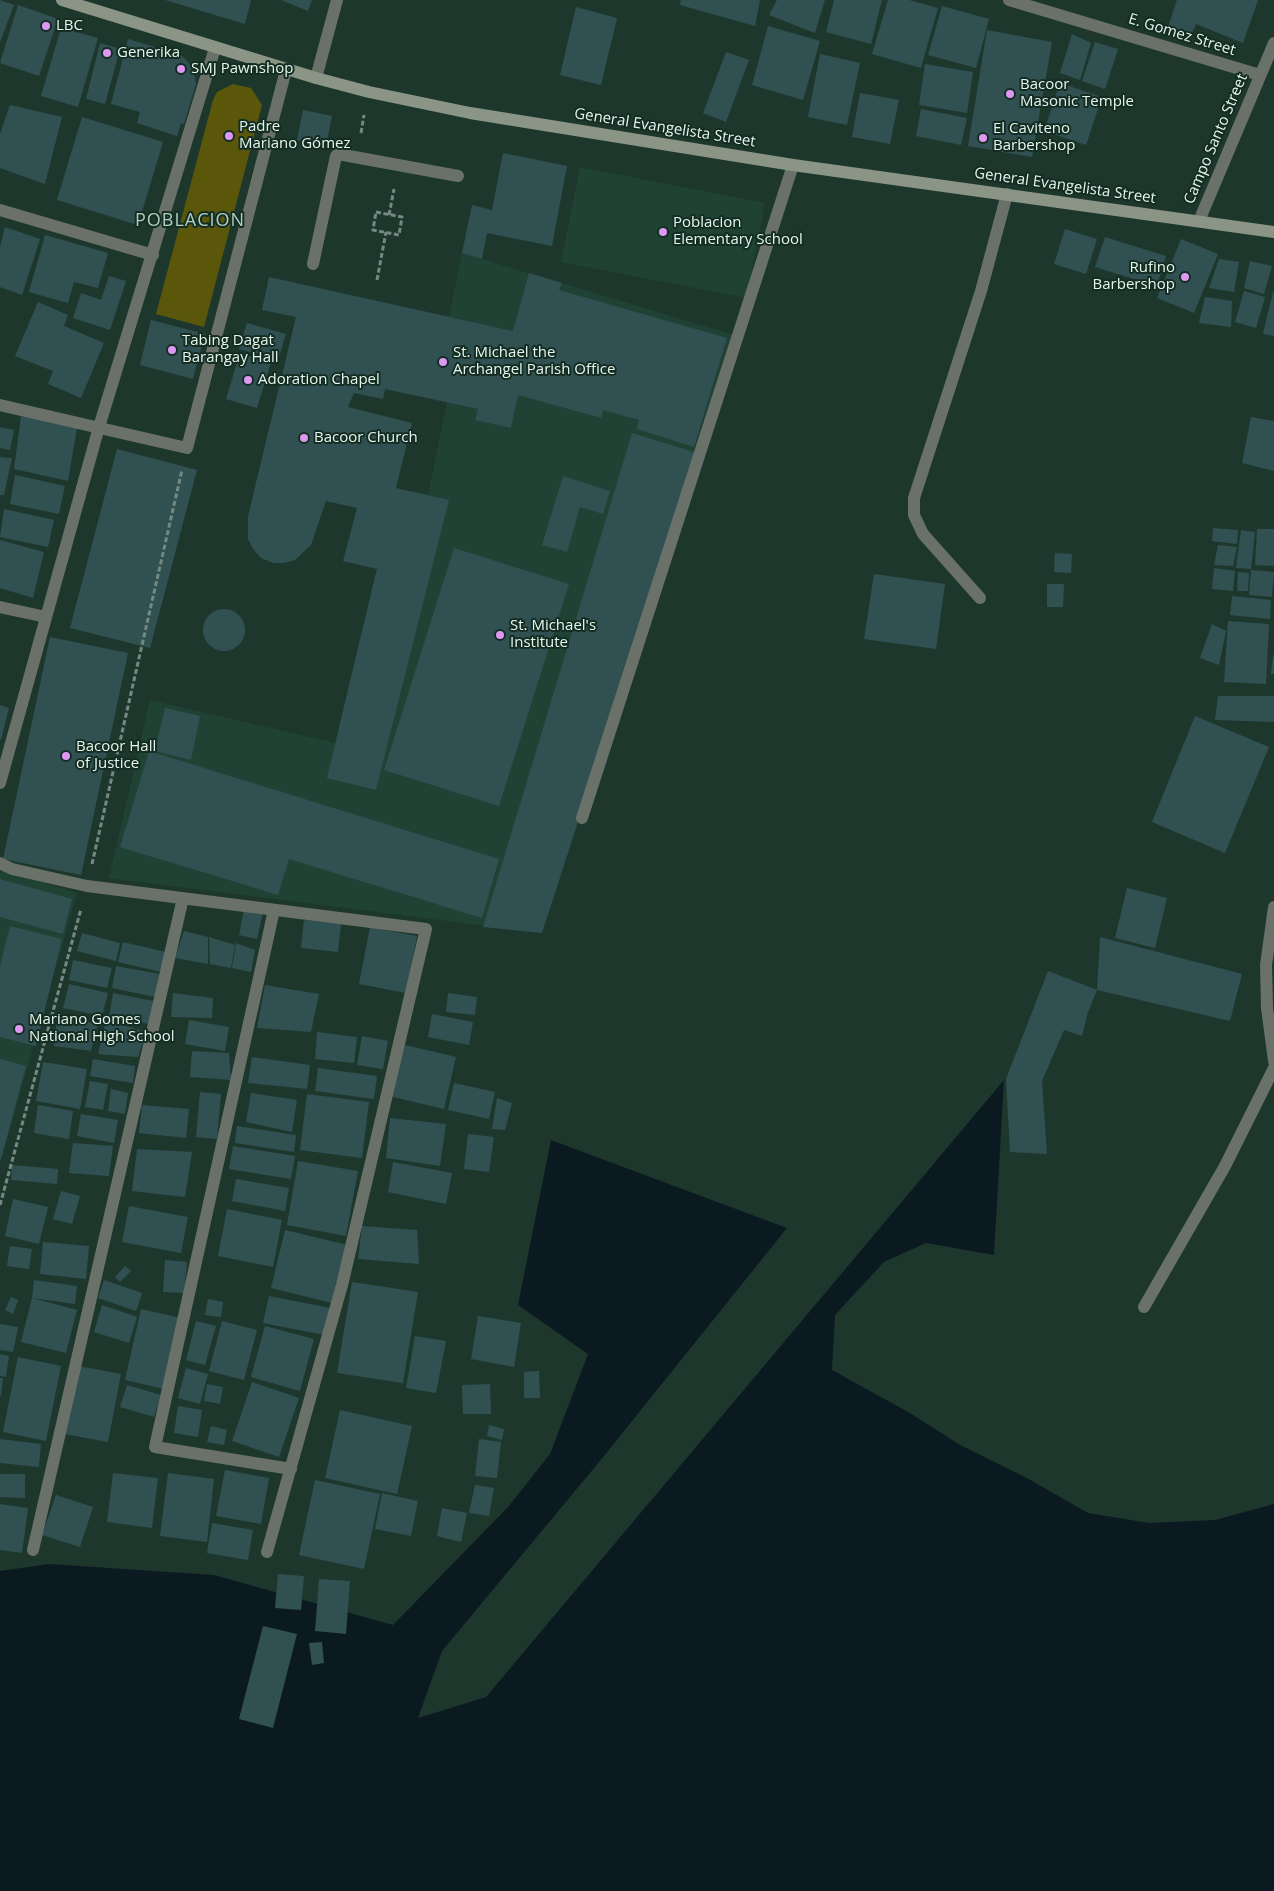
<!DOCTYPE html>
<html>
<head>
<meta charset="utf-8">
<style>
	body { margin:0 }
	canvas { display:block; background:#1d372d }
</style>
</head>
<body>
<canvas width="1274" height="1891"></canvas>
<script>
const g = document.querySelector('canvas').getContext('2d');
g.lineJoin = 'round';
function fillPath(path, color) { g.fillStyle = color; g.fill(path, 'evenodd'); }
const shape = rows => new Path2D(rows.map(r => 'M' + r).join(''));
function stroke(path, color, width, dash) { g.strokeStyle = color; g.lineWidth = width; g.lineCap = dash ? 'butt' : 'round'; g.setLineDash(dash || []); g.stroke(path); }
function write(font, color, halo, rows, align = 'center') {
  g.font = font + ' "Open Sans",sans-serif'; g.lineWidth = 4; g.setLineDash([]); g.textBaseline = 'middle'; g.strokeStyle = halo; g.fillStyle = color; for (const [text, x, y, turn = 0] of rows) {
    g.save(); g.translate(x, y); g.rotate((+turn || 0) * Math.PI / 180); g.textAlign = isNaN(turn) ? turn : align; if (halo) g.strokeText(text, 0, 0); g.fillText(text, 0, 0); g.restore();
  }
}
fillPath(shape([
	[580,167,765,203,746,298,561,262],
	[462,253,737,336,542,933,109,878,150,700,335,743,396,488,428,495,447,402,478,409,476,420,511,427,531,335,449,317],
	[0,869,77,893,0,1164]
]), '#1f4235');
fillPath(shape([
	[233,84,251,88,262,105,204,327,156,314,213,100,217,92]
]), '#5a570a');
fillPath(shape([
	[1004,1080,994,1255,926,1243,884,1262,835,1315,832,1370,910,1413,960,1445,1027,1478,1088,1513,1149,1523,1215,1520,1274,1504,1274,1891,0,1891,0,1571,49,1564,214,1575,393,1625,508,1507,550,1454,588,1354,518,1305,551,1140,787,1228,604,1456,442,1651,418,1718,486,1697]
]), '#0b1a20');
fillPath(shape([
	[0,0,14,5,0,42],
	[165,0,251,0,245,24],
	[281,0,312,0,308,11],
	[681,0,760,0,755,26,680,5],
	[777,0,825,0,815,33,769,15],
	[834,0,882,0,871,44,826,32],
	[888,0,909,0,938,8,921,68,872,54],
	[1177,0,1258,0,1243,43,1196,24,1190,37,1167,30],
	[18,5,58,19,39,76,0,63],
	[942,6,989,19,976,68,928,55],
	[576,7,617,18,601,85,560,75],
	[768,26,820,41,803,100,752,85],
	[61,28,98,38,78,107,41,96],
	[987,30,1052,42,1032,157,968,146],
	[1072,34,1091,43,1080,80,1060,73],
	[128,39,181,55,193,67,196,84,184,124,181,123,177,136,137,123,140,112,111,104],
	[1095,42,1118,49,1105,89,1082,81],
	[100,43,120,49,105,104,86,99],
	[726,52,749,60,726,122,703,113],
	[820,54,860,63,847,125,808,117],
	[925,64,973,72,967,113,919,105],
	[1060,83,1102,97,1086,145,1044,131],
	[860,93,899,100,890,144,852,137],
	[10,105,62,117,45,184,0,168,0,134],
	[921,109,967,118,961,145,916,136],
	[303,110,332,116,326,146,297,140],
	[82,117,163,142,138,225,57,200],
	[503,153,567,166,552,246,487,233,482,259,462,253,472,205,492,210],
	[5,227,40,239,22,295,0,287,0,247],
	[1065,229,1097,239,1086,274,1054,264],
	[45,235,108,253,98,288,74,282,68,303,29,292],
	[1105,237,1166,256,1157,286,1095,267],
	[1181,239,1218,254,1194,313,1157,298],
	[1219,259,1239,262,1234,292,1209,288],
	[1250,261,1272,266,1264,294,1244,288],
	[529,273,562,283,559,290,727,338,694,447,637,429,639,420,603,410,601,418,518,395,511,428,475,420,478,409,385,389,383,399,354,393,348,407,412,423,396,488,449,500,376,790,327,778,377,569,343,561,357,508,326,501,311,545,295,560,284,563,273,563,261,558,253,549,248,539,248,516,296,317,262,310,269,277,513,331],
	[109,276,126,281,110,330,73,318,81,293,101,300],
	[1244,291,1265,297,1256,328,1235,322],
	[1273,292,1274,292,1274,336,1263,334],
	[1205,297,1232,301,1231,327,1199,323],
	[38,302,68,315,64,326,104,343,81,398,48,384,53,371,15,356],
	[151,320,205,334,193,379,140,365],
	[247,323,286,334,278,360,239,349],
	[240,353,271,362,257,408,226,399],
	[21,416,77,428,68,481,14,469],
	[1251,417,1274,421,1274,471,1242,463],
	[0,427,14,430,10,450,0,448],
	[632,433,697,453,542,933,483,927],
	[117,449,197,470,150,648,70,628],
	[0,457,12,458,4,495,0,495],
	[15,475,65,486,59,514,10,504],
	[563,476,610,491,603,514,580,507,567,552,542,545],
	[4,509,54,520,48,547,0,537],
	[1213,528,1238,530,1237,544,1212,541],
	[1257,529,1274,529,1274,566,1255,565],
	[1241,530,1255,532,1251,569,1236,568],
	[0,540,44,552,33,598,0,588],
	[1218,545,1237,547,1233,566,1214,565],
	[454,548,569,584,499,806,384,770],
	[1055,553,1072,554,1071,573,1054,572],
	[1214,568,1235,571,1233,591,1212,589],
	[1251,570,1274,572,1272,597,1249,595],
	[1238,572,1249,573,1248,591,1237,591],
	[874,574,945,584,936,649,864,639],
	[1047,584,1064,584,1063,607,1047,607],
	[1232,596,1271,600,1270,619,1230,615],
	'203 630a21 21 0 1 1 42 0a21 21 0 1 1-42 0Z',
	[1228,621,1269,624,1266,684,1224,682],
	[1212,624,1226,631,1219,665,1200,658],
	[50,637,128,653,81,875,3,859],
	[1273,655,1274,655,1274,674,1271,674],
	[1218,696,1274,696,1274,722,1215,720],
	[0,705,9,708,1,740,0,739],
	[165,708,200,716,191,760,155,751],
	[1195,716,1269,747,1225,853,1152,822],
	[149,751,499,859,482,918,289,859,278,895,120,847],
	[0,879,72,899,63,934,0,917],
	[1127,888,1167,898,1155,948,1115,938],
	[244,909,263,913,257,939,239,935],
	[304,920,341,924,338,952,301,948],
	[10,926,62,939,36,1046,0,1037,0,966],
	[370,927,417,936,406,993,359,984],
	[184,931,208,937,208,964,175,958],
	[82,933,120,943,116,961,77,951],
	[209,937,235,945,231,968,210,964],
	[1100,937,1242,974,1230,1021,1097,990,1088,1012,1082,1036,1064,1030,1042,1081,1047,1154,1010,1152,1006,1079,1048,971,1097,990],
	[123,942,166,952,161,972,118,962],
	[236,943,255,950,251,972,232,968],
	[73,960,112,968,107,988,69,980],
	[116,966,159,974,155,997,112,988],
	[69,984,108,993,102,1016,63,1008],
	[265,985,319,994,311,1032,257,1028],
	[113,993,153,1001,149,1024,109,1017],
	[173,993,213,998,212,1018,171,1017],
	[448,993,477,997,475,1015,446,1012],
	[432,1014,473,1022,469,1045,428,1037],
	[57,1016,98,1024,91,1051,54,1046],
	[106,1020,146,1032,138,1057,98,1054],
	[189,1020,229,1027,225,1051,185,1044],
	[317,1032,357,1037,354,1063,315,1059],
	[362,1036,388,1041,383,1069,357,1065],
	[401,1044,456,1057,444,1109,389,1096],
	[192,1051,229,1053,231,1080,190,1077],
	[252,1057,310,1065,307,1089,248,1083],
	[0,1059,26,1066,1,1159,0,1159],
	[93,1059,135,1066,133,1083,90,1076],
	[43,1062,87,1069,80,1109,36,1101],
	[318,1068,377,1076,374,1099,315,1091],
	[90,1081,108,1084,103,1110,85,1107],
	[454,1083,495,1092,489,1119,448,1110],
	[111,1089,128,1093,125,1114,108,1111],
	[200,1092,221,1094,217,1139,196,1137],
	[251,1093,297,1100,292,1132,246,1122],
	[307,1094,369,1102,362,1158,300,1150],
	[497,1098,512,1103,505,1130,492,1129],
	[38,1105,73,1111,69,1139,34,1133],
	[142,1105,189,1109,186,1138,139,1133],
	[81,1114,118,1120,114,1143,77,1136],
	[390,1118,446,1124,440,1166,386,1158],
	[237,1126,296,1135,294,1152,235,1143],
	[468,1134,494,1137,489,1172,464,1169],
	[73,1143,113,1146,109,1176,69,1173],
	[233,1146,295,1156,291,1179,229,1169],
	[137,1149,192,1152,185,1197,132,1191],
	[298,1161,358,1171,346,1236,287,1225],
	[393,1162,452,1173,446,1204,388,1192],
	[12,1165,58,1169,57,1184,11,1180],
	[236,1179,289,1188,285,1211,232,1201],
	[61,1191,80,1196,72,1224,53,1219],
	[13,1199,48,1207,39,1244,5,1236],
	[129,1206,188,1217,181,1253,122,1242],
	[227,1209,282,1220,273,1267,218,1256],
	[362,1226,417,1230,419,1264,358,1259],
	[285,1230,347,1245,332,1303,271,1288],
	[43,1242,89,1246,86,1279,40,1274],
	[10,1246,32,1249,29,1269,7,1266],
	[165,1260,187,1262,184,1293,163,1292],
	[125,1266,131,1271,120,1282,115,1277],
	[34,1280,77,1286,75,1304,32,1298],
	[104,1280,142,1293,136,1311,98,1298],
	[352,1282,418,1292,403,1383,337,1373],
	[269,1296,330,1308,324,1335,263,1323],
	[11,1297,18,1300,13,1314,5,1310],
	[32,1298,77,1310,66,1353,21,1342],
	[208,1299,223,1302,221,1317,205,1315],
	[102,1305,137,1317,129,1343,94,1332],
	[141,1309,181,1318,164,1389,125,1380],
	[478,1316,521,1323,514,1367,471,1359],
	[196,1321,216,1326,205,1365,186,1360],
	[222,1321,257,1330,244,1380,209,1371],
	[0,1324,18,1327,13,1352,0,1350],
	[265,1326,314,1339,300,1391,251,1377],
	[415,1336,446,1341,436,1393,406,1388],
	[0,1354,9,1356,6,1377,0,1376],
	[18,1357,61,1366,46,1441,3,1432],
	[79,1366,121,1374,108,1442,65,1434],
	[186,1368,208,1374,200,1404,178,1398],
	[539,1371,540,1398,524,1398,524,1372],
	[0,1378,3,1378,1,1396,0,1396],
	[252,1382,299,1398,279,1457,232,1441],
	[207,1384,223,1387,220,1404,204,1401],
	[490,1384,491,1414,463,1414,462,1385],
	[127,1385,161,1395,154,1417,120,1407],
	[178,1406,202,1410,198,1437,174,1433],
	[340,1410,412,1426,397,1494,325,1478],
	[489,1425,504,1429,502,1440,487,1436],
	[211,1426,227,1430,224,1445,207,1442],
	[0,1439,41,1444,39,1467,0,1463],
	[479,1439,501,1442,497,1478,475,1476],
	[225,1470,269,1478,261,1524,216,1516],
	[113,1473,158,1478,152,1528,107,1522],
	[168,1473,214,1479,207,1542,160,1536],
	[0,1474,25,1474,25,1498,0,1497],
	[315,1480,380,1494,364,1569,299,1555],
	[475,1485,494,1488,489,1516,469,1513],
	[382,1493,418,1501,411,1536,375,1529],
	[56,1495,93,1507,80,1547,42,1535],
	[0,1504,28,1508,22,1553,0,1550],
	[442,1508,467,1513,461,1542,437,1536],
	[212,1523,253,1530,248,1560,207,1553],
	[278,1574,304,1576,301,1610,275,1608],
	[319,1579,350,1581,346,1634,315,1631],
	[263,1626,297,1634,273,1728,239,1719],
	[322,1642,324,1663,312,1665,309,1643]
]), '#315051');
stroke(shape([
	[361,133,364,115],
	[376,212,402,217,399,235,373,230,376,212],
	[389,215,394,189],
	[377,280,386,232],
	[92,864,182,470],
	[0,1205,81,909]
]), '#748981', 3, [5, 2.5]);
stroke(shape([
	[313,264,336,156,338,154,458,176],
	[980,598,923,534,914,515,914,498,981,291,1007,194],
	[582,818,793,165],
	[1274,907,1266,965,1267,1008,1274,1061],
	[1144,1307,1225,1166,1274,1068]
]), '#6a7168', 12);
stroke(shape([
	[1009,0,1260,75],
	[316,78,337,0],
	[0,210,153,255],
	[1199,221,1274,43],
	[0,405,187,448,286,70],
	[0,607,46,617],
	[0,783,99,427,215,48],
	[0,863,12,869,87,886,426,929,342,1285,267,1552],
	[274,910,155,1447,291,1469],
	[33,1550,183,898]
]), '#6a7168', 12);
stroke(shape([
	[62,0,316,78,369,92,470,113,793,165,1274,232]
]), '#8a9586', 12);
for (const [x, y, r, color] of [
	[46,26,5,"#de98f2"],
	[107,53,5,"#de98f2"],
	[181,69,5,"#de98f2"],
	[1010,94,5,"#de98f2"],
	[229,136,5,"#de98f2"],
	[983,138,5,"#de98f2"],
	[663,232,5,"#de98f2"],
	[1185,277,5,"#de98f2"],
	[172,350,5,"#de98f2"],
	[443,362,5,"#de98f2"],
	[248,380,5,"#de98f2"],
	[304,438,5,"#de98f2"],
	[500,635,5,"#de98f2"],
	[66,756,5,"#de98f2"],
	[19,1029,5,"#de98f2"]
]) { const dot = new Path2D(); dot.arc(x, y, r, 0, 2 * Math.PI); g.fillStyle = color; g.fill(dot); stroke(dot, '#132d23', 2); }
write('15px', '#e6f5ee', '#132d23', [
	["LBC",56,26],
	["Generika",117,53],
	["SMJ Pawnshop",191,69],
	["Bacoor",1020,85],
	["Masonic Temple",1020,102],
	["Padre",239,127],
	["Mariano Gómez",239,144],
	["El Caviteno",993,129],
	["Barbershop",993,146],
	["Poblacion",673,223],
	["Elementary School",673,240],
	["Rufino",1175,268,"right"],
	["Barbershop",1175,285,"right"],
	["Tabing Dagat",182,341],
	["Barangay Hall",182,358],
	["St. Michael the",453,353],
	["Archangel Parish Office",453,370],
	["Adoration Chapel",258,380],
	["Bacoor Church",314,438],
	["St. Michael's",510,626],
	["Institute",510,643],
	["Bacoor Hall",76,747],
	["of Justice",76,764],
	["Mariano Gomes",29,1020],
	["National High School",29,1037]
], 'left');
write('15px', '#e6f5ee', '#132d23', [
	["E. Gomez Street",1182,35,17],
	["General Evangelista Street",665,128,9],
	["Campo Santo Street",1216,139,-67],
	["General Evangelista Street",1065,186,8]
]);
g.letterSpacing = '1px';
write('18px', '#b0cec1', '#132d23', [
	["POBLACION",190,221]
]);
g.letterSpacing = '0px';
</script>
</body>
</html>
